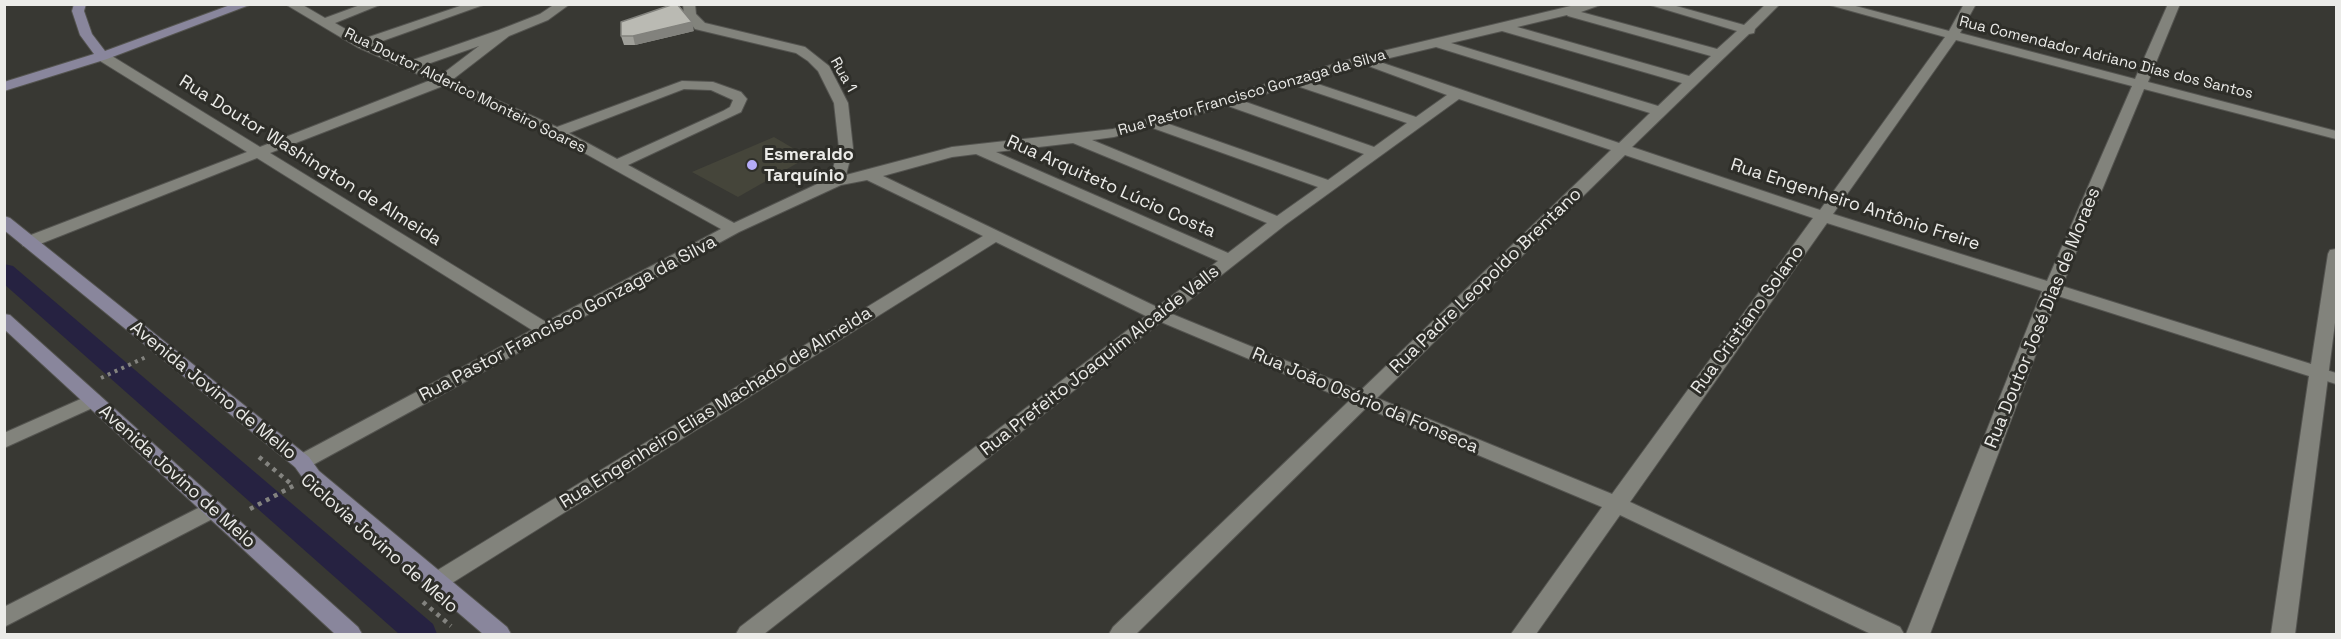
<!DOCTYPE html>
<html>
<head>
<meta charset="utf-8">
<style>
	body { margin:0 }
	#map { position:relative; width:2341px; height:639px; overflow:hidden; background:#383833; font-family:"Space Grotesk",sans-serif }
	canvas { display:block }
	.frame { position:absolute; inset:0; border:6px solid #ebebe8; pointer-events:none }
</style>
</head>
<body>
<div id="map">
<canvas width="2341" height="639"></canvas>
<div class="frame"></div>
</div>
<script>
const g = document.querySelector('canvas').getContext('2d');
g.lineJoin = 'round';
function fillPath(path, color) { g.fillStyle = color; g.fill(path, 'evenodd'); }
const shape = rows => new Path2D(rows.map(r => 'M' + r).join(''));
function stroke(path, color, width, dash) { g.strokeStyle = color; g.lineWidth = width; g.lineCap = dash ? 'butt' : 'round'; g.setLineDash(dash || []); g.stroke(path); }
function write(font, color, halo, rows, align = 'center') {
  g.font = font + ' "Space Grotesk",sans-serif'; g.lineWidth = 6; g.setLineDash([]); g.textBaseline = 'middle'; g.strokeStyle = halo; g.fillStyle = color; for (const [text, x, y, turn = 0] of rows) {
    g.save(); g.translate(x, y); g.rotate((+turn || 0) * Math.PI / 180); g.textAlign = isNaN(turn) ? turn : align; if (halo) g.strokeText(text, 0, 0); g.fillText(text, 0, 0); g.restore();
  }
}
fillPath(shape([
	[774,137,808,157,738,197,692,172]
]), '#45453a');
fillPath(shape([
	[4,264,13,266,433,624,437,634,399,634,4,284,4,264]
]), '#262241');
const pedestrian = shape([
	[2320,368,2336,373,2336,384,2314,377,2312,373,2314,369,2320,368]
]);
const minor = shape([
	[285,4,301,4,325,18,363,4,382,4,335,23,363,39,466,4,486,4,374,44,410,61,499,30,540,14,555,4,570,4,548,20,509,36,452,80,557,127,682,81,713,82,741,92,747,99,741,112,628,165,734,223,830,178,839,148,834,103,818,71,808,61,796,53,695,29,684,15,683,4,695,4,696,14,705,23,805,47,829,66,848,103,853,148,846,175,952,147,1113,129,1358,57,1579,4,1603,4,1581,12,1717,49,1737,31,1647,4,1669,4,1744,25,1766,4,1780,4,1755,29,1754,33,1749,34,1725,57,1632,147,1820,210,1945,37,1826,4,1848,4,1949,31,1964,4,1976,4,1960,33,2135,79,2168,4,2180,4,2148,82,2336,131,2336,139,2144,89,2062,286,2311,364,2328,254,2330,250,2336,249,2336,315,2295,634,2271,634,2309,376,2058,296,1930,634,1906,634,2042,291,1827,223,1630,502,1900,627,1904,634,1871,634,1620,515,1536,634,1511,634,1602,507,1366,408,1136,634,1109,634,1113,627,1349,401,1161,322,764,634,736,634,740,627,1146,316,996,242,444,588,436,591,428,588,425,582,428,576,983,236,867,180,841,185,739,232,309,467,302,469,295,467,292,462,295,457,532,330,257,158,35,246,23,246,21,242,23,238,247,152,97,59,95,56,97,53,107,53,260,147,431,80,357,47,285,4],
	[1567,15,1568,16,1711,56,1689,76,1517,27,1567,15],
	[1502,31,1682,83,1658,106,1451,43,1502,31],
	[1956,40,2132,86,2047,281,1833,214,1956,40],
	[479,46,441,75,422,66,479,46],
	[1436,47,1650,113,1619,143,1377,61,1436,47],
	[1363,64,1447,95,1416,117,1309,81,1363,64],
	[1294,85,1407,123,1374,147,1243,101,1294,85],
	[443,86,552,135,721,229,546,322,270,153,443,86],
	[684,89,711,90,733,100,730,107,723,111,617,159,569,133,684,89],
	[1459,99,1611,150,1360,391,1172,314,1285,225,1459,99],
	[1228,106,1364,154,1328,180,1166,123,1228,106],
	[1150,127,1318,187,1277,216,1092,140,1114,137,1150,127],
	[1073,143,1267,223,1228,253,996,152,1073,143],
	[976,154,1218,261,1157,307,883,176,952,157,976,154],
	[1625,155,1813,218,1612,494,1377,398,1625,155],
	[92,394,99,395,102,400,99,405,4,448,4,433,92,394],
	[212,501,220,503,223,509,220,515,4,627,4,607,212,501]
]);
const secondary = shape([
	[74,4,86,4,84,11,92,34,105,51,233,4,252,4,107,59,4,91,4,82,94,54,80,35,72,11,74,4],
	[4,216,10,218,309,457,319,471,507,627,511,634,483,634,305,481,295,467,4,230,4,216],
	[4,314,10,315,358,627,362,634,335,634,4,329,4,314]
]);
stroke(pedestrian, '#545450', 2);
stroke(minor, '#545450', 2);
stroke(secondary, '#545450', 2);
stroke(shape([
	[259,457,290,483],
	[423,602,451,626]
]), '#83837f', 4.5, [4, 5]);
fillPath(pedestrian, '#82837c');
fillPath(minor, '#82837c');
fillPath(secondary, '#89869c');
stroke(shape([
	[101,378,146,357]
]), '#83837f', 4, [3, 4.5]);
stroke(shape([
	[250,509,295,485]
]), '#83837f', 4.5, [4, 5]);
fillPath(shape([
	[694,31,635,45,624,45,621,36]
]), '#a0a09a');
fillPath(shape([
	[692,22,694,31,635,45,633,36]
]), '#82827d');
const building = shape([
	[674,4,677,4,692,22,633,36,621,36,621,22,674,4]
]);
fillPath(building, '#babab3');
stroke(building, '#82827d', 1.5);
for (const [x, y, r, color] of [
	[752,165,6,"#b5acf8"]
]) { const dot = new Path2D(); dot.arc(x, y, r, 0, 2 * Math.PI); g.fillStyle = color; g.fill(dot); stroke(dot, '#2e2e29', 2); }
write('15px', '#ebebe8', '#2e2e29', [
	["Rua Comendador Adriano Dias dos Santos",2106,58,14],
	["Rua 1",843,75,60],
	["Rua Doutor Alderico Monteiro Soares",465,91,26],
	["Rua Pastor Francisco Gonzaga da Silva",1252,93,-16]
]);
write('bold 18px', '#ebebe8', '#2e2e29', [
	["Esmeraldo",764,155],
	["Tarquínio",764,176]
], 'left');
write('18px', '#ebebe8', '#2e2e29', [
	["Rua Doutor Washington de Almeida",310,161,32],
	["Rua Arquiteto Lúcio Costa",1111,187,24],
	["Rua Engenheiro Antônio Freire",1855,205,18],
	["Rua Padre Leopoldo Brentano",1486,281,-44],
	["Rua Doutor José Dias de Moraes",2043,318,-68],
	["Rua Pastor Francisco Gonzaga da Silva",568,319,-28],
	["Rua Cristiano Solano",1748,320,-54],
	["Rua Prefeito Joaquim Alcaide Valls",1100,361,-38],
	["Avenida Jovino de Mello",213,391,39],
	["Rua João Osório da Fonseca",1365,401,23],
	["Rua Engenheiro Elias Machado de Almeida",716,408,-32],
	["Avenida Jovino de Melo",177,477,42],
	["Ciclovia Jovino de Melo",379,544,41]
]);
</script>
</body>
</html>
